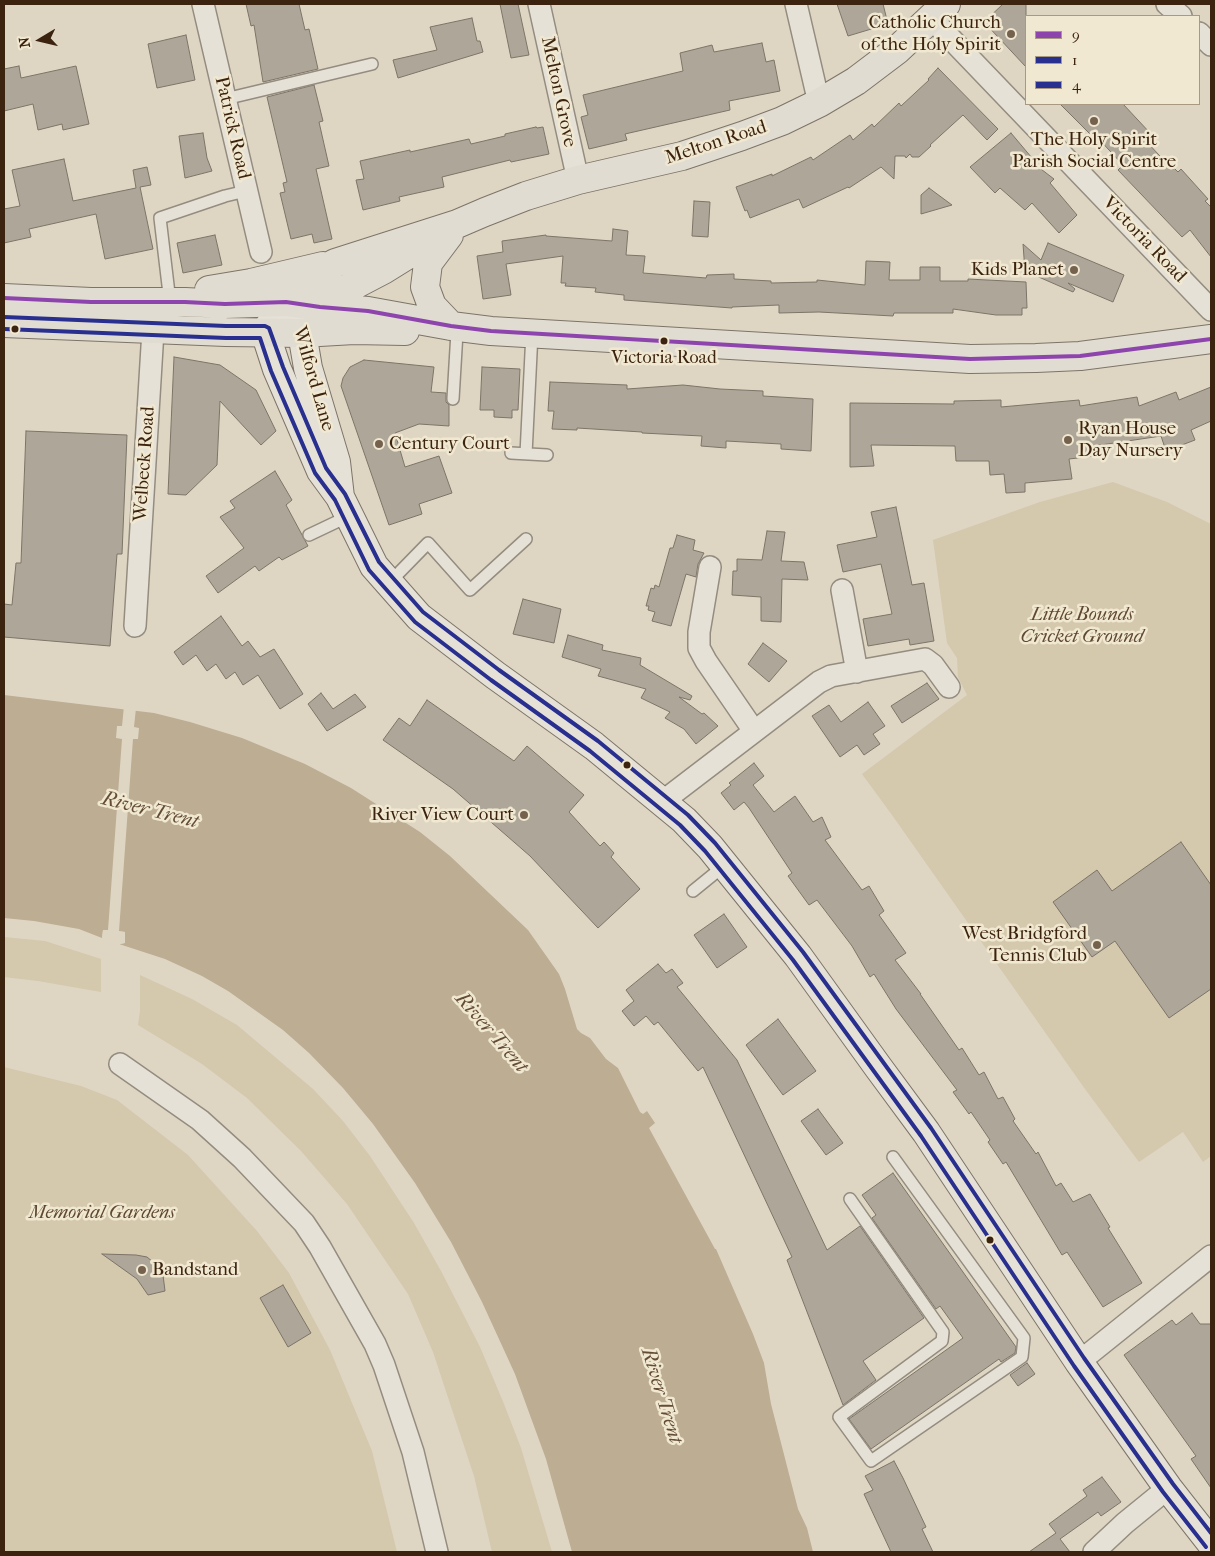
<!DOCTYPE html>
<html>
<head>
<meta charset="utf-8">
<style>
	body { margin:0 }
	#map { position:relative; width:1215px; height:1556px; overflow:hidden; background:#ded6c3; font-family:"IM FELL French Canon",serif }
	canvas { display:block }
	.frame { position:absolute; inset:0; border:5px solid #3b230f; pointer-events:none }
	.legend { position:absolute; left:1025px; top:15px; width:175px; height:90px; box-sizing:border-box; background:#f1e8d1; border:1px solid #a89983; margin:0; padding:6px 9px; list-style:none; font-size:15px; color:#3b230f }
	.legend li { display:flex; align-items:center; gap:10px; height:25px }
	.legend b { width:25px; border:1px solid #a89983 }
	.north { position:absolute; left:15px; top:15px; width:50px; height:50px; -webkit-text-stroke:4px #f1e8d1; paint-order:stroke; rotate:261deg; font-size:14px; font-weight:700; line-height:20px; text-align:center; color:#3b230f }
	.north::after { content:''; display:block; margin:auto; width:18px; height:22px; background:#3b230f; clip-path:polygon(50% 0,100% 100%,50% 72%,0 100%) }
</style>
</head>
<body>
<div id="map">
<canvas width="1215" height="1556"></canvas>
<div class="frame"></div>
<ul class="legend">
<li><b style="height:6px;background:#8e44ad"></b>9</li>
<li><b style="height:6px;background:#282f8f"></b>1</li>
<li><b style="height:6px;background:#282f8f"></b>4</li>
</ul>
<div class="north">N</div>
</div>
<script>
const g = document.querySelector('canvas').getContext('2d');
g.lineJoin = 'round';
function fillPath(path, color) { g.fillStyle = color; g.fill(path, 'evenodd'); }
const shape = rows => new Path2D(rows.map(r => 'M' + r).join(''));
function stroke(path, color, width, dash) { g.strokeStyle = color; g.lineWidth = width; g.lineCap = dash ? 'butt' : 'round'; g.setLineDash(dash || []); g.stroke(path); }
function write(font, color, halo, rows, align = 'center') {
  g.font = font + ' "IM FELL French Canon",serif'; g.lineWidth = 5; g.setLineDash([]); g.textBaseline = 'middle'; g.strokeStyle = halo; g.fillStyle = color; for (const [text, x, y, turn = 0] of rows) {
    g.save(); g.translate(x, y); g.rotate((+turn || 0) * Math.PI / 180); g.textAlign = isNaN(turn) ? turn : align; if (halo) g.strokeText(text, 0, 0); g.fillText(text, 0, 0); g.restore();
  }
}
fillPath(shape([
	[1113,482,1167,502,1211,524,1211,1156,1203,1162,1183,1132,1139,1162,1085,1089,892,815,862,774,967,695,958,677,957,658,947,643,933,540,1040,502],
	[4,937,45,941,101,959,101,992,38,981,4,977],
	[140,975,192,999,237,1025,313,1089,343,1121,370,1156,414,1223,441,1271,480,1347,504,1404,521,1448,552,1552,492,1552,474,1476,433,1352,408,1294,347,1204,301,1151,247,1098,202,1064,138,1025,140,1011],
	[4,1067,81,1086,117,1100,188,1155,257,1231,289,1273,330,1350,372,1451,397,1552,4,1552]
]), '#d4c8ad');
fillPath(shape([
	[4,695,154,713,190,722,242,738,305,764,351,788,420,832,450,856,528,930,559,974,565,989,577,1029,581,1033,590,1038,606,1059,618,1068,640,1112,643,1114,647,1111,655,1123,649,1128,715,1249,716,1249,753,1334,764,1363,771,1404,798,1509,807,1528,813,1552,572,1552,546,1459,531,1418,515,1374,482,1302,451,1242,415,1183,373,1124,343,1088,309,1053,283,1030,228,991,202,976,165,959,119,944,125,943,125,932,103,930,102,938,79,929,34,921,4,918]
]), '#bcad93');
fillPath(shape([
	[124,706,136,708,134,727,139,728,138,739,133,739,119,931,125,932,125,943,120,944,120,947,118,946,117,944,122,941,123,934,105,933,105,939,102,938,103,930,108,930,122,739,116,738,117,726,122,726]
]), '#ded6c3');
const building = shape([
	[246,4,299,4,305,30,309,29,318,69,263,82,254,25,251,26,246,4],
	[500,4,518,4,529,55,511,58,500,4],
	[837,4,883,4,888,24,848,36,837,4],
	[1003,4,1026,4,1026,67,984,22,1003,4],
	[472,18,477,41,480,41,483,52,398,78,393,60,437,50,430,27,472,18],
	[186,35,195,80,157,88,148,44,186,35],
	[762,43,766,62,774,60,780,91,729,101,730,110,625,134,627,140,589,149,581,117,588,115,583,95,683,71,680,53,712,45,714,52,762,43],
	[19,66,21,78,76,66,89,124,63,130,62,124,38,130,33,104,4,111,4,69,19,66],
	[938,68,998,129,987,140,963,115,930,145,931,146,919,157,912,157,910,154,906,158,905,156,895,156,894,179,881,167,849,188,848,187,803,208,799,199,750,218,747,210,745,211,736,187,772,174,772,176,811,157,813,160,850,135,853,140,872,124,874,127,899,103,901,106,929,80,928,79,938,68],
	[314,85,323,121,319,122,329,166,316,169,332,239,314,243,312,234,291,239,280,193,285,192,283,183,287,182,267,97,314,85],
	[1060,104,1123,104,1151,134,1145,140,1173,170,1174,168,1178,172,1181,169,1208,199,1205,201,1211,207,1211,257,1190,230,1182,237,1118,170,1123,165,1096,136,1094,138,1060,104],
	[536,127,537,128,543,127,549,154,511,162,510,160,442,177,444,187,399,197,400,201,363,210,356,180,364,179,360,161,410,150,410,152,469,139,471,144,505,136,505,134,536,127],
	[203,133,207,158,212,171,185,178,179,136,203,133],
	[1011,133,1032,158,1029,160,1054,179,1050,183,1077,215,1059,233,1032,203,1025,210,1000,188,995,193,970,167,1011,133],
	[64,159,73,201,136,188,133,170,147,167,151,185,140,187,153,249,105,259,96,214,29,229,31,237,4,243,4,209,20,206,12,170,64,159],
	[929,188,952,205,921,214,921,195,929,188],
	[694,201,710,202,708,237,692,236,694,201],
	[613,229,628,231,626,255,645,256,643,273,706,278,707,275,734,274,734,279,771,281,771,283,817,282,817,280,865,285,866,261,890,262,889,280,920,280,920,267,940,267,940,281,968,281,968,279,1026,282,1027,308,1022,308,1022,315,996,315,953,309,953,313,894,313,893,316,819,312,779,313,779,305,732,307,732,308,624,300,624,295,595,292,596,288,565,286,566,283,561,283,563,256,506,264,511,295,483,299,477,256,503,252,502,241,546,235,546,236,612,241,613,229],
	[215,235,222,265,183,273,177,243,215,235],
	[1048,243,1124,275,1113,302,1068,283,1075,289,1073,292,1025,271,1023,244,1041,260,1048,243],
	[174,357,220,365,256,390,276,431,261,445,220,401,217,465,186,495,168,494,174,357],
	[364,360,434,367,431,392,446,393,446,402,449,405,449,426,419,424,395,433,405,467,439,456,452,493,419,504,422,514,389,525,341,386,343,378,350,367,364,360],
	[482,367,520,369,518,410,512,410,512,418,494,417,494,410,480,410,482,367],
	[550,382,627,385,627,389,683,385,720,389,763,391,763,396,813,399,811,451,781,449,781,444,726,441,726,448,701,446,702,436,642,433,642,432,577,428,577,430,552,429,554,411,548,411,550,382],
	[1211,387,1211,421,1191,430,1195,440,1166,451,1161,436,1094,446,1095,456,1069,459,1072,479,1025,483,1025,492,1006,493,1004,474,990,475,989,461,956,461,955,446,871,445,874,466,850,467,850,403,954,404,954,401,1001,400,1001,407,1079,400,1080,406,1137,397,1139,406,1176,392,1179,400,1211,387],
	[26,431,127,435,122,554,117,554,110,646,4,637,4,604,12,605,16,563,21,563,26,431],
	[275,471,292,500,286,505,308,546,282,560,279,557,259,571,255,566,218,593,206,576,244,548,220,517,235,508,230,501,275,471],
	[896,507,912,585,924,583,934,641,910,645,909,639,868,646,863,619,892,614,881,564,843,572,837,545,877,537,871,512,896,507],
	[767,531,785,532,781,561,804,562,808,580,782,579,781,622,761,621,761,597,732,595,733,571,737,571,737,559,762,560,767,531],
	[677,535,695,540,693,550,704,553,698,564,696,577,686,574,671,626,652,621,655,612,648,610,649,606,646,606,651,588,654,589,655,585,659,587,670,548,673,548,677,535],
	[523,599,561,609,554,643,513,634,523,599],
	[221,616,242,646,248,641,260,657,274,649,303,694,280,709,258,675,243,685,235,672,226,679,216,664,207,671,196,655,183,665,174,652,221,616],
	[568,635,603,645,602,650,641,658,640,665,692,696,690,700,679,697,702,714,704,713,718,726,696,744,684,729,665,718,670,712,641,698,646,689,598,676,601,669,562,657,568,635],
	[763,643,787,661,769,682,748,664,763,643],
	[927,683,939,699,902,723,891,706,927,683],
	[321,693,333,709,355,694,366,707,327,731,308,704,321,693],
	[427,700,514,761,527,746,584,795,569,812,600,846,604,842,614,853,611,857,640,889,598,928,530,856,453,789,383,740,399,718,410,726,427,700],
	[868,702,885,726,873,734,880,744,864,755,857,745,840,757,812,716,829,705,841,722,868,702],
	[754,763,764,776,753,785,774,812,795,796,813,822,822,817,831,837,825,840,862,890,869,886,884,911,879,915,906,953,895,960,921,994,920,994,959,1050,962,1048,979,1075,984,1072,998,1099,1003,1097,1015,1119,1013,1121,1036,1154,1038,1152,1056,1186,1061,1183,1073,1202,1090,1194,1110,1227,1108,1228,1142,1283,1103,1307,1067,1252,1062,1255,1006,1162,1003,1164,988,1142,990,1140,971,1112,969,1114,953,1092,957,1090,896,1009,874,974,870,977,852,946,817,900,809,905,788,876,792,873,749,808,744,802,734,810,721,793,731,785,729,783,754,763],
	[1181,842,1211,885,1211,989,1169,1018,1115,941,1092,957,1053,902,1097,870,1112,891,1181,842],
	[724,914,747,947,717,968,694,935,724,914],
	[658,964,666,973,672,969,683,983,677,987,737,1060,827,1250,860,1226,924,1318,863,1361,876,1380,843,1405,787,1260,792,1257,703,1067,698,1071,658,1022,654,1025,646,1016,634,1026,622,1011,634,1001,626,990,658,964],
	[778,1019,816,1071,783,1095,746,1045,778,1019],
	[818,1109,843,1143,826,1155,801,1121,818,1109],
	[893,1173,1016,1347,1015,1353,1001,1362,999,1359,871,1449,849,1419,963,1338,940,1306,936,1309,872,1218,876,1215,862,1195,893,1173],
	[102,1254,136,1255,147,1257,153,1262,163,1275,165,1291,148,1295,137,1279,102,1254],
	[283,1285,311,1333,288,1347,260,1298,283,1285],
	[1192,1313,1200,1324,1211,1324,1211,1488,1191,1459,1196,1456,1124,1355,1172,1320,1176,1325,1192,1313],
	[1027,1363,1035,1374,1018,1386,1010,1375,1027,1363],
	[894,1461,903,1478,926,1527,922,1529,933,1552,891,1552,864,1494,873,1490,865,1476,894,1461],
	[1102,1477,1121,1502,1101,1516,1098,1512,1060,1539,1070,1552,1029,1552,1056,1533,1049,1524,1087,1496,1083,1490,1102,1477]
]);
fillPath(building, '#aea799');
stroke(building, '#7d7468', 1);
const lane = shape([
	[225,99,372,64],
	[170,302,160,218,225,196,246,191],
	[453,399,457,332],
	[511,453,547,455],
	[526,454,532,333],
	[309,535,349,516],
	[388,584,428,543,470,590,526,539],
	[693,891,725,865],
	[850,1199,943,1332,942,1341,839,1417,871,1461,1022,1357,1024,1338,893,1157]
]);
const street = shape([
	[203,4,261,252],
	[539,4,578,180],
	[796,4,819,103],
	[1167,4,1181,16],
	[931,18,1211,310],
	[1199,33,1211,45],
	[710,567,699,632,699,648,706,661,754,731],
	[842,590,857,672],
	[135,626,154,314],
	[662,802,819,682,831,676,925,659,933,665,949,687],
	[120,1064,200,1120,242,1158,304,1223,320,1247,375,1344,384,1365,413,1452,437,1552],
	[1079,1362,1211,1256],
	[1094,1552,1125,1523,1168,1488]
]);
const secondary = shape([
	[340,497,336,462,308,368,302,333,295,316,286,302,265,332,277,369,321,471,340,497,374,566,419,617,495,675,594,746,684,820,710,847,798,956,878,1067,926,1132,1079,1362,1168,1488,1211,1543]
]);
const primary = shape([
	[449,235,428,263,425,287,432,306,451,326],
	[209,290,251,283,323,266],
	[4,298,91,302,185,302,225,304,286,302,320,307,368,311,451,326,491,331,970,359,1036,358,1080,356,1211,339],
	[286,302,302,288,335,263,457,224,485,212,526,196,578,180,682,156,742,136,782,121,819,103,856,81,897,50,946,4],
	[317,311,320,307,339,293,383,270,420,247],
	[4,323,226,332,302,333,354,330,405,331]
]);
stroke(lane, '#948c7f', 14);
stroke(street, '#948c7f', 24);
stroke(secondary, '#7d7468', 30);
stroke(primary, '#7d7468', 30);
stroke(lane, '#e6e1d7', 11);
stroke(street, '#e6e1d7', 21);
stroke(secondary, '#e6e1d7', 28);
stroke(primary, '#e1dcd1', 28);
stroke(shape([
	[4,298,91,302,185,302,225,304,286,302,320,307,368,311,451,326,491,331,970,359,1080,356,1211,339]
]), '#8e44ad', 4);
stroke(shape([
	[4,329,226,338,260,338,271,371,315,473,335,500,369,570,415,622,491,680,590,751,680,825,705,851,793,960,921,1136,1074,1366,1163,1492,1206,1547]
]), '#282f8f', 4);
stroke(shape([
	[4,317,226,326,265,326,269,328,283,367,326,468,345,494,379,562,423,612,499,670,598,741,688,815,715,843,803,952,931,1128,1084,1358,1173,1484,1211,1533]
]), '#282f8f', 4);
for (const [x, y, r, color] of [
	[1011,34,5,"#74624e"],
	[1094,121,5,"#74624e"],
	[1074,270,5,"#74624e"],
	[15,329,4.5,"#3b230f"],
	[664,341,4.5,"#3b230f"],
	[1068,440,5,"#74624e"],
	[379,444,5,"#74624e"],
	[627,765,4.5,"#3b230f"],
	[524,815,5,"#74624e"],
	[1097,945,5,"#74624e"],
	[990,1240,4.5,"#3b230f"],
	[142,1270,5,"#74624e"]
]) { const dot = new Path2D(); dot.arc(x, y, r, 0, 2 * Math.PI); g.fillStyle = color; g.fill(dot); stroke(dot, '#f1e8d1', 2); }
write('18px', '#3b230f', '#f1e8d1', [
	["Victoria Road",664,359]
]);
write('19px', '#3b230f', '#f1e8d1', [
	["Catholic Church",1001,23],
	["of the Holy Spirit",1001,45],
	["The Holy Spirit",1094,140,"center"],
	["Parish Social Centre",1094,162,"center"],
	["Kids Planet",1064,270],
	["Ryan House",1078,429,"left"],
	["Day Nursery",1078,451,"left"],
	["Century Court",389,444,"left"],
	["River View Court",514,815],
	["West Bridgford",1087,934],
	["Tennis Club",1087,956],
	["Bandstand",152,1270,"left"]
], 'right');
write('19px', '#3b230f', '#f1e8d1', [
	["Melton Grove",558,92,78],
	["Patrick Road",232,128,77],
	["Melton Road",716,143,-18],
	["Victoria Road",1144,240,46],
	["Wilford Lane",313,379,74],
	["Welbeck Road",145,464,-86]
]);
write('italic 19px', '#5f4932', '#f1e8d1', [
	["Little Bounds",1082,615],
	["Cricket Ground",1082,637],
	["Memorial Gardens",102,1213]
]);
write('italic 20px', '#634d36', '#f1e8d1', [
	["River Trent",150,811,14],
	["River Trent",491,1033,49],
	["River Trent",661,1396,73]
]);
</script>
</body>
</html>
